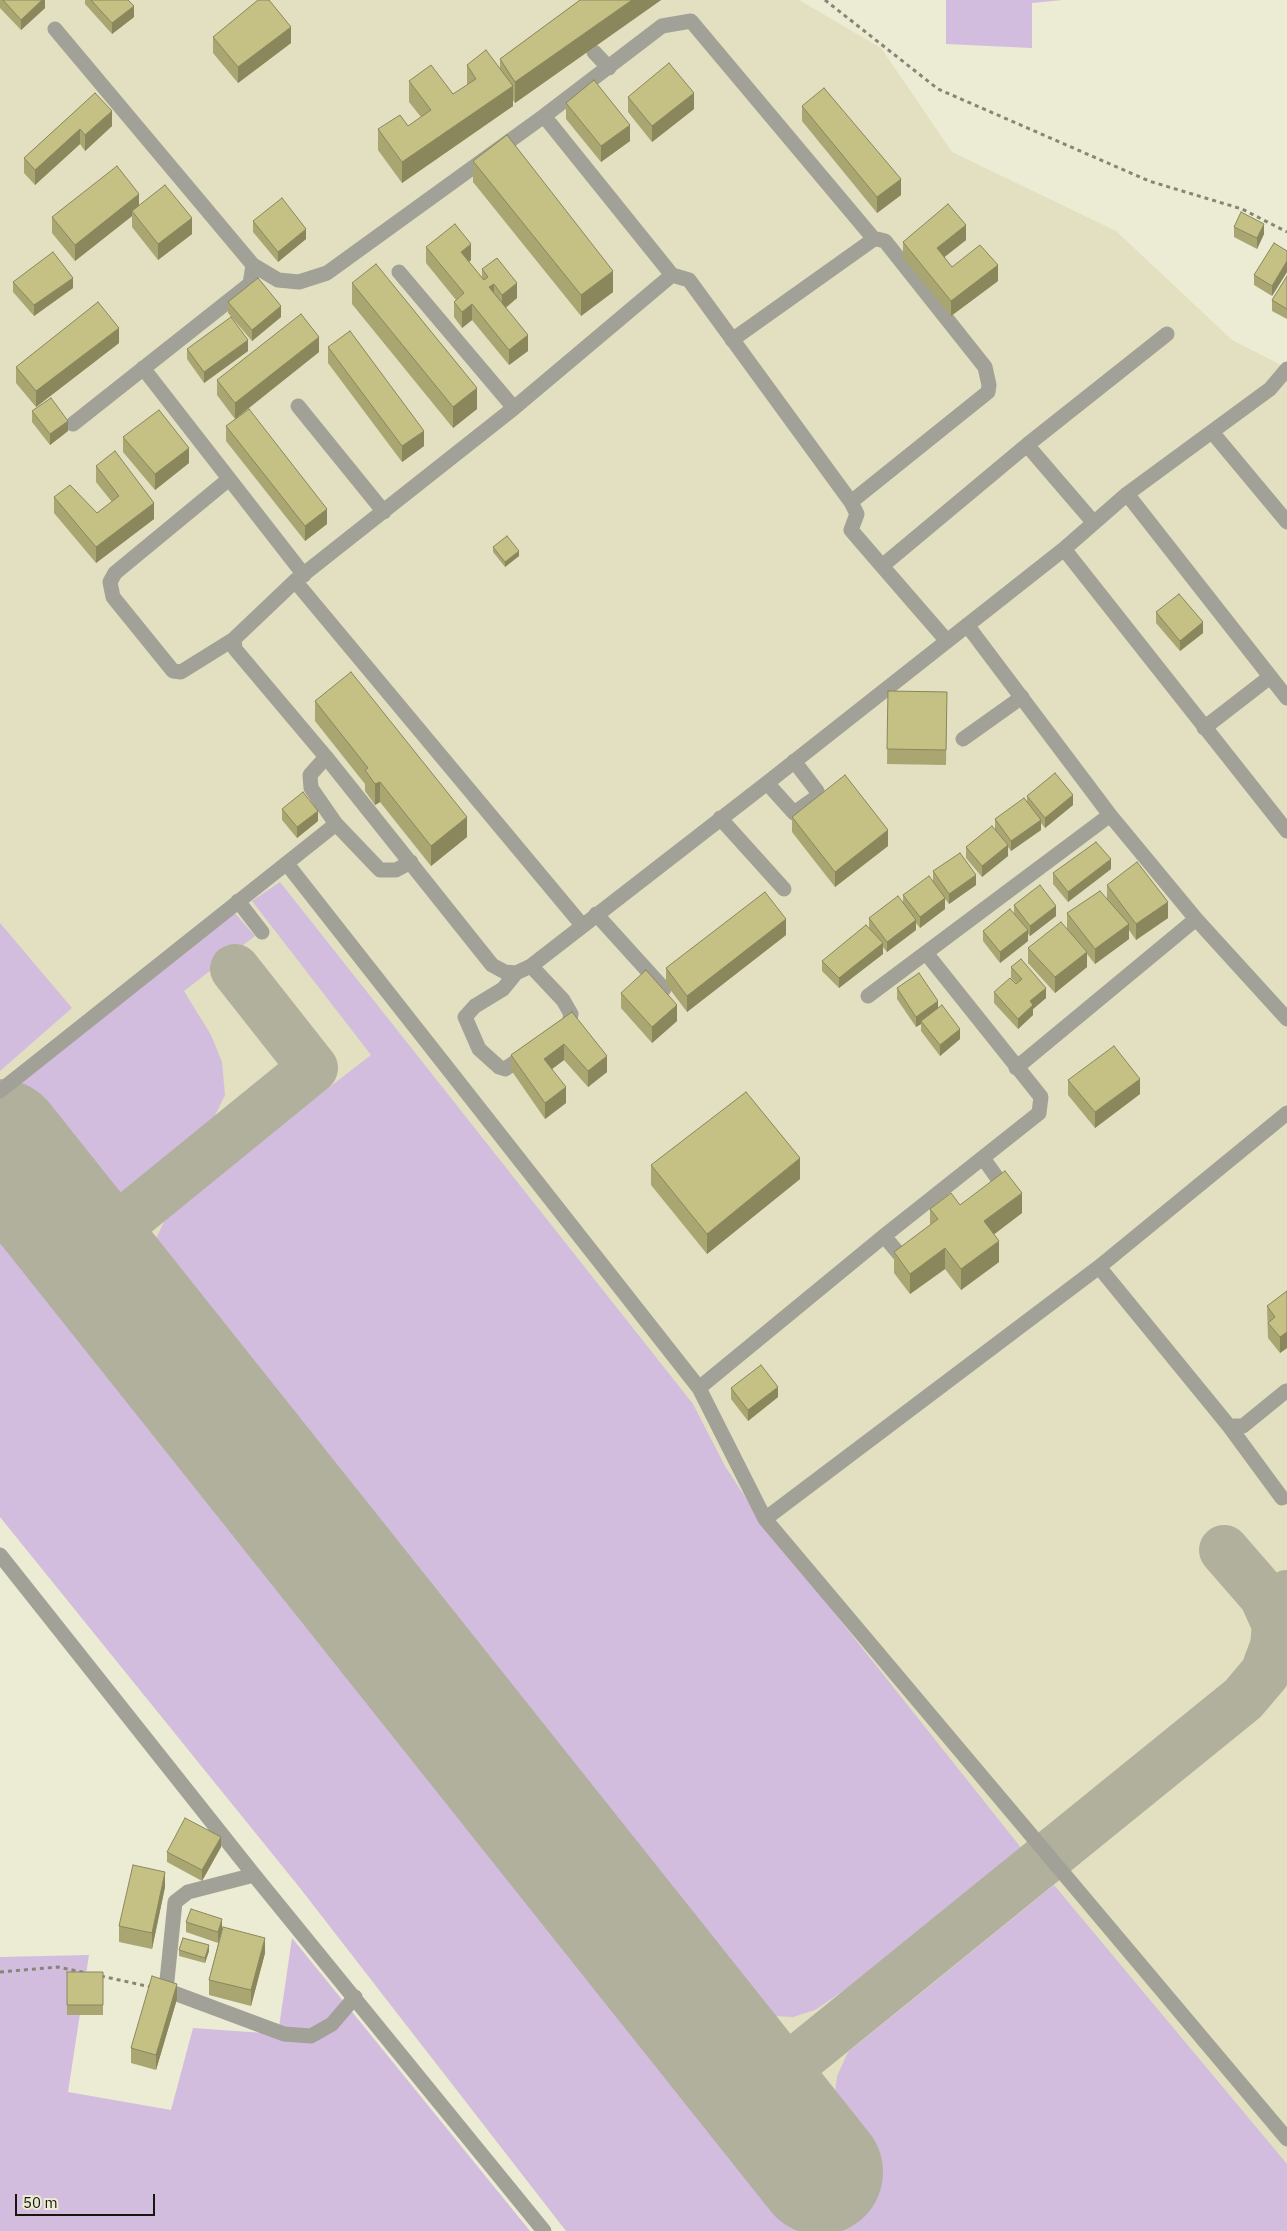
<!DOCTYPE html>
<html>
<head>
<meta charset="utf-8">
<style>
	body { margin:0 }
	#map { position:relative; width:1287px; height:2231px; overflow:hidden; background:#ecebd3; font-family:"IBM Plex Sans",sans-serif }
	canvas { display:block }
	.scale { position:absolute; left:15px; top:2194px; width:140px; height:22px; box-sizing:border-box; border:2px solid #17170f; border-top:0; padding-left:6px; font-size:15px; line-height:18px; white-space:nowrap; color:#17170f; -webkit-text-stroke:4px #ecebd3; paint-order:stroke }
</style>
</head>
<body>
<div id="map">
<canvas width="1287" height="2231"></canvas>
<div class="scale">50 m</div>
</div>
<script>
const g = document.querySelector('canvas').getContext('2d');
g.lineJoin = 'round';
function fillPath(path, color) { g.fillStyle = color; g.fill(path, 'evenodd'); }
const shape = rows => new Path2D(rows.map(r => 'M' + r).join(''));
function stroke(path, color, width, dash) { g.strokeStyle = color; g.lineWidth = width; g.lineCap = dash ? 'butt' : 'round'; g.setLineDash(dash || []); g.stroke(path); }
fillPath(shape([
	[0,0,799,0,881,48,952,152,1116,231,1232,340,1287,368,1287,2231,566,2231,300,1888,0,1517]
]), '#e2e0c1');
fillPath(shape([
	[946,0,1063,0,1032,3,1032,48,946,44],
	[280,882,693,1404,725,1466,758,1517,1022,1849,846,1989,815,2010,793,2017,773,2016,748,2007,714,1966,665,1946,153,1296,149,1266,154,1243,169,1211,371,1055,252,901],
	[233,911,255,936,184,991,211,1035,222,1062,225,1095,206,1134,166,1168,121,1193,105,1196,60,1180,0,1105,0,1094],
	[0,923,72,1008,0,1071],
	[0,1182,630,1972,643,2021,780,2204,859,2141,838,2115,835,2093,837,2076,848,2052,1054,1885,1287,2164,1287,2231,566,2231,300,1888,0,1517],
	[292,1938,530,2231,0,2231,0,1957,89,1955,68,2092,171,2110,193,2028,278,2034]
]), '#d3bdde');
stroke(shape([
	[87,1252,313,1068,235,969],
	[1224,1550,1264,1596,1277,1625],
	[757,2093,1243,1699,1265,1673,1275,1646,1277,1625,1287,1595]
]), '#b0b09c', 50);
stroke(shape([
	[0,1142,820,2172]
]), '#b0b09c', 126);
stroke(shape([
	[825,0,938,89,1149,181,1242,209,1287,232],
	[0,1972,58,1967,87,1973],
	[101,1976,151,1987]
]), '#878676', 3, [4, 4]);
stroke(shape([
	[55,29,253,265,250,284,73,424],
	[594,52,609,68],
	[544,116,672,275],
	[253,265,278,280,299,282,327,273,544,116,662,26,691,21,874,239],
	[399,272,514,408],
	[732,340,874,239,877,239,885,241,985,367,989,385,988,392,851,502],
	[143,368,304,575],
	[298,406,384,512],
	[1212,432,1287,522],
	[1027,445,1094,523],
	[229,479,115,573,110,582,113,597,173,671,181,672,234,639],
	[1127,494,1287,698],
	[1064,549,1287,831],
	[882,566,851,530,857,514,851,502,689,280,672,275,514,408,295,581,234,639,235,649,326,757,492,965,505,972,516,973,531,966,767,783,1064,549,1127,494,1270,389,1287,369],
	[295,581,582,925],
	[967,625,1110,815,1196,919,1287,1019],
	[947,641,882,566,1027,445,1167,334],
	[1204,728,1270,677],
	[963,739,1022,697],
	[326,757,310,775,311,788,336,824,380,870,396,870,411,862],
	[767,783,794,813,817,797,817,791,794,761],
	[720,818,784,889],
	[287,864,699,1388,765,1519,1287,2139],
	[238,901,262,932],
	[596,914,664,989],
	[531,966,563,1000,571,1014,569,1023,562,1028],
	[516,973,503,989,475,1006,465,1017,479,1049,499,1067,505,1069,527,1054],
	[868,996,1110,815],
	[1016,1068,1196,919],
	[0,1091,336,824],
	[983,1158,998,1179,998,1188,991,1193],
	[884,1236,900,1255,906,1256,913,1250],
	[1099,1267,1229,1426,1243,1426,1286,1391],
	[699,1388,884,1236,1039,1113,1041,1097,926,953],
	[1229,1426,1282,1498],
	[765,1519,1099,1267,1287,1113],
	[0,1555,254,1875,544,2231],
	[254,1875,188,1892,175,1902,166,1990,284,2034,311,2036,332,2024,355,1997]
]), '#a2a197', 15);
fillPath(shape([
	[0,0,45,0,45,8,21,30,0,8],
	[85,0,128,0,134,17,112,34,85,4],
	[580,0,661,0,515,103,513,100,513,106,402,183,378,150,378,129,408,126,421,117,409,102,409,81,453,94,467,85,467,65,500,68,500,59],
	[213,37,291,43,238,83,213,53],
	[95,93,112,126,85,151,80,144,35,185,24,173,24,158],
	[628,97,694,109,652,142,628,112],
	[566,103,630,141,601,162,566,119],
	[802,106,901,195,877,213,802,121],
	[473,161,613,292,581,316,473,182],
	[139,205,192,234,158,260,132,227,132,216,75,261,52,233,52,217],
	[253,221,306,239,278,262,253,232],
	[1234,227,1264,234,1257,249,1234,237],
	[966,240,944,257,952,267,998,281,951,316,903,258,903,242],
	[426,247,471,260,469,262,482,278,482,269,517,298,506,308,528,351,509,365,472,320,462,328,454,317,454,302,456,300,426,263],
	[1287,251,1287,272,1272,296,1254,285,1254,275],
	[1287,276,1287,319,1272,311,1272,300],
	[13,282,73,288,34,316,13,292],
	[352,283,477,409,453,428,352,304],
	[228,302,281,317,252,341,228,313],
	[119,343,36,407,16,383,16,367],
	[328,347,424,446,402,462,328,363],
	[187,349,248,351,204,383,187,359],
	[319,352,235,419,217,395,217,380],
	[32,411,68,431,50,445,32,422],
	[226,426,327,524,305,541,226,441],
	[123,437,189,463,155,490,123,452],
	[96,466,154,519,96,563,54,513,54,497,97,513,112,502,96,482],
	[493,547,519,556,505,567,493,552],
	[1156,612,1203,633,1180,651,1156,623],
	[888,691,947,692,946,765,887,764],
	[315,701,467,837,431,866,380,802,375,805,365,791,365,784,315,721],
	[1027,796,1073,805,1045,828,1041,823,1041,830,1011,851,1008,847,1008,856,982,877,966,858,966,847,995,829,995,819,1027,801],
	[282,809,318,821,297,838,282,820],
	[792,817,888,846,835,887,792,832],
	[1111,869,1068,902,1053,884,1053,873],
	[933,871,976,885,949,904,945,899,945,909,920,928,916,923,916,930,887,952,883,947,883,954,839,988,822,971,822,961,869,928,869,918,903,902,903,895,933,882],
	[1107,885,1168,918,1136,940,1129,930,1129,939,1095,964,1087,954,1087,967,1055,993,1028,963,1028,948,1067,929,1067,913,1107,899],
	[1014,905,1056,916,1030,936,1028,934,1028,941,1000,963,983,941,983,931,1014,913],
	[786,935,687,1012,666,984,666,968],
	[1011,967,1046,998,1033,1009,1033,1015,1018,1029,994,1003,994,992,1016,983,1011,978],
	[897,988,938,1008,960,1039,940,1056,921,1031,921,1024,916,1027,897,999],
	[621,993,677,1021,652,1043,621,1008],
	[572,1012,607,1072,588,1087,564,1060,552,1069,566,1103,545,1119,511,1070,511,1055],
	[1068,1080,1140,1094,1095,1128,1068,1095],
	[651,1165,800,1179,707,1254,651,1185],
	[960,1205,1022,1213,994,1234,999,1262,961,1290,945,1269,910,1294,894,1273,894,1252,930,1225,930,1209],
	[1287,1291,1287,1348,1280,1353,1268,1338,1267,1306],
	[731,1388,778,1397,748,1421,731,1399],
	[221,1847,202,1881,167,1862,167,1852],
	[165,1887,152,1949,119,1942,119,1926],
	[186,1922,222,1928,265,1953,251,2006,209,1995,209,1980,220,1936,218,1943,186,1932],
	[179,1950,209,1951,205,1963,179,1956],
	[67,1972,103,1972,103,2015,67,2015],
	[177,1999,156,2070,131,2063,131,2048]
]), '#a9a672');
fillPath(shape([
	[42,0,45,0,45,8,21,30,21,20],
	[632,0,661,0,515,103,515,82],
	[134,6,134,17,112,34,112,23],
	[291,27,291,43,238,83,238,67],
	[513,86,513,106,402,183,402,162],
	[694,93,694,109,652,142,652,126],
	[112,111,112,126,85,151,85,135],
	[630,125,630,141,601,162,601,146],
	[80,129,80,144,35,185,35,170],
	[901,179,901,195,877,213,877,197],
	[139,194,139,210,132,211,132,216,75,261,75,245],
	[192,218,192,234,158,260,158,244],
	[1264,224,1264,234,1257,249,1257,238],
	[966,225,966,240,937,263,937,248],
	[306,229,306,239,278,262,278,252],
	[471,244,471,260,461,268,461,252],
	[1287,261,1287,272,1272,296,1272,286],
	[998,265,998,281,951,316,951,301],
	[613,271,613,292,581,316,581,295],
	[73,278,73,288,34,316,34,305],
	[517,283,517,298,502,310,502,295],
	[494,284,494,299,489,287],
	[472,304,472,320,462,328,462,312],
	[281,306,281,317,252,341,252,330],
	[119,328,119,343,36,407,36,391],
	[528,335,528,351,509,365,509,350],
	[319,337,319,352,235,419,235,403],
	[248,340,248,351,204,383,204,372],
	[477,388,477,409,453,428,453,407],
	[68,421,68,431,50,445,50,434],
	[424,431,424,446,402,462,402,446],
	[189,448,189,463,155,490,155,474],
	[154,503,154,519,96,563,96,547],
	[327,509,327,524,305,541,305,526],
	[519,551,519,556,505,567,505,562],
	[1203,622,1203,633,1180,651,1180,641],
	[380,782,380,802,375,805,375,784],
	[1073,795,1073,805,1045,828,1045,818],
	[318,811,318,821,297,838,297,827],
	[467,817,467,837,431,866,431,846],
	[1041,820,1041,830,1011,851,1011,841],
	[888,830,888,846,835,887,835,872],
	[1008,845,1008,856,982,877,982,866],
	[1111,859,1111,869,1068,902,1068,892],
	[976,875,976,885,949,904,949,894],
	[945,898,945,909,920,928,920,917],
	[1168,902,1168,918,1136,940,1136,924],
	[1056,906,1056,916,1030,936,1030,926],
	[786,919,786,935,687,1012,687,996],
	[916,920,916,930,887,952,887,942],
	[1129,924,1129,939,1095,964,1095,949],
	[1028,930,1028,941,1000,963,1000,952],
	[883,943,883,954,839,988,839,978],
	[1087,952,1087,967,1055,993,1055,977],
	[1046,988,1046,998,1033,1009,1033,1015,1018,1029,1018,1019,1030,1001],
	[938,1001,938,1012,921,1021,921,1024,916,1027,916,1017],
	[677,1005,677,1021,652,1043,652,1027],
	[960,1029,960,1039,940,1056,940,1045],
	[564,1044,564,1060,544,1075,544,1059],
	[607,1056,607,1072,588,1087,588,1071],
	[1140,1079,1140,1094,1095,1128,1095,1112],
	[566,1087,566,1103,545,1119,545,1103],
	[800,1158,800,1179,707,1254,707,1234],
	[1022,1193,1022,1213,984,1242,984,1221],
	[999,1241,999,1262,961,1290,961,1269],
	[945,1248,945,1269,910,1294,910,1274],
	[1287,1332,1287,1348,1280,1353,1280,1337],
	[778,1387,778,1397,748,1421,748,1410],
	[221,1837,221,1847,202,1881,202,1870],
	[165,1872,165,1887,152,1949,152,1933],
	[222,1919,222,1930,218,1943,218,1932],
	[265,1938,265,1953,251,2006,251,1990],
	[209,1945,209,1951,205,1963,205,1958],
	[177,1984,177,1999,156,2070,156,2055]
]), '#8a875d');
const building = shape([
	[3,0,42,0,21,20,3,0],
	[91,0,128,0,134,6,112,23,91,0],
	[258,0,269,0,291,27,238,67,213,37,258,0],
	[580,0,632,0,515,82,500,59,580,0],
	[486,50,513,86,402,162,378,129,400,115,408,126,431,110,409,81,431,65,453,94,476,79,467,65,486,50],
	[669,63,694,93,652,126,628,97,669,63],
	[594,80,630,125,601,146,566,103,594,80],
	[824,88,901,179,877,197,802,106,824,88],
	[95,93,112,111,85,135,80,129,35,170,24,158,95,93],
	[507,135,613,271,581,295,473,161,507,135],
	[117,166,139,194,75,245,52,217,117,166],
	[165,185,192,218,158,244,132,211,165,185],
	[282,198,306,229,278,252,253,221,282,198],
	[948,204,966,225,937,248,952,267,980,245,998,265,951,301,903,242,948,204],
	[1241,212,1264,224,1257,238,1234,227,1241,212],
	[455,224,471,244,461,252,484,280,488,277,482,269,497,258,517,283,502,295,494,284,489,287,528,335,509,350,472,304,462,312,454,302,464,293,426,247,455,224],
	[1274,243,1287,251,1287,261,1272,286,1254,275,1274,243],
	[53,252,73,278,34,305,13,282,53,252],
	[376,264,477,388,453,407,352,283,376,264],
	[1287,276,1287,309,1272,300,1287,276],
	[258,278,281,306,252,330,228,302,258,278],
	[98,302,119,328,36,391,16,367,98,302],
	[301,314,319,337,235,403,217,380,301,314],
	[231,317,248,340,204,372,187,349,231,317],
	[350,331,424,431,402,446,328,347,350,331],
	[51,398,68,421,50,434,32,411,51,398],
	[249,409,327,509,305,526,226,426,249,409],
	[159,410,189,448,155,474,123,437,159,410],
	[115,451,154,503,96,547,54,497,70,485,97,513,119,496,96,466,115,451],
	[507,536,519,551,505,562,493,547,507,536],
	[1179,594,1203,622,1180,641,1156,612,1179,594],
	[351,672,467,817,431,846,380,782,375,784,365,770,368,768,315,701,351,672],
	[888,691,947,692,946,750,887,749,888,691],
	[1055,773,1073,795,1045,818,1027,796,1055,773],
	[845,775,888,830,835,872,792,817,845,775],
	[303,792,318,811,297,827,282,809,303,792],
	[1024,798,1041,820,1011,841,995,819,1024,798],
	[992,826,1008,845,982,866,966,847,992,826],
	[1096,842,1111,859,1068,892,1053,873,1096,842],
	[960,853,976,875,949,894,933,871,960,853],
	[1137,862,1168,902,1136,924,1107,885,1137,862],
	[929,876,945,898,920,917,903,895,929,876],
	[1040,885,1056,906,1030,926,1014,905,1040,885],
	[1100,891,1129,924,1095,949,1067,913,1100,891],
	[765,892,786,919,687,996,666,968,765,892],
	[898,896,916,920,887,942,869,918,898,896],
	[1010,909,1028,930,1000,952,983,931,1010,909],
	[1061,922,1087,952,1055,977,1028,948,1061,922],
	[866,925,883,943,839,978,822,961,866,925],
	[1021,959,1046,988,1030,1001,1033,1005,1018,1019,994,992,1010,978,1016,984,1022,979,1011,967,1021,959],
	[646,970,677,1005,652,1027,621,993,646,970],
	[919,973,938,1001,916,1017,897,988,919,973],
	[942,1005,960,1029,940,1045,921,1021,942,1005],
	[572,1012,607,1056,588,1071,564,1044,544,1059,566,1087,545,1103,511,1055,572,1012],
	[1114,1046,1140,1079,1095,1112,1068,1080,1114,1046],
	[746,1092,800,1158,707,1234,651,1165,746,1092],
	[1005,1171,1022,1193,984,1221,999,1241,961,1269,945,1248,910,1274,894,1252,938,1219,930,1209,951,1193,960,1205,1005,1171],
	[1287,1291,1287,1332,1280,1337,1268,1323,1275,1317,1267,1306,1287,1291],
	[761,1365,778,1387,748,1410,731,1388,761,1365],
	[185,1818,221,1837,202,1870,167,1852,185,1818],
	[133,1865,165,1872,152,1933,119,1926,133,1865],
	[191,1909,222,1919,218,1932,186,1922,191,1909],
	[223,1927,265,1938,251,1990,209,1980,223,1927],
	[183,1938,209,1945,205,1958,179,1950,183,1938],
	[67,1972,103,1972,103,2005,67,2005,67,1972],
	[152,1976,177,1984,156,2055,131,2048,152,1976]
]);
fillPath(building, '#c5c185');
stroke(building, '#8a875d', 1);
</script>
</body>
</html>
